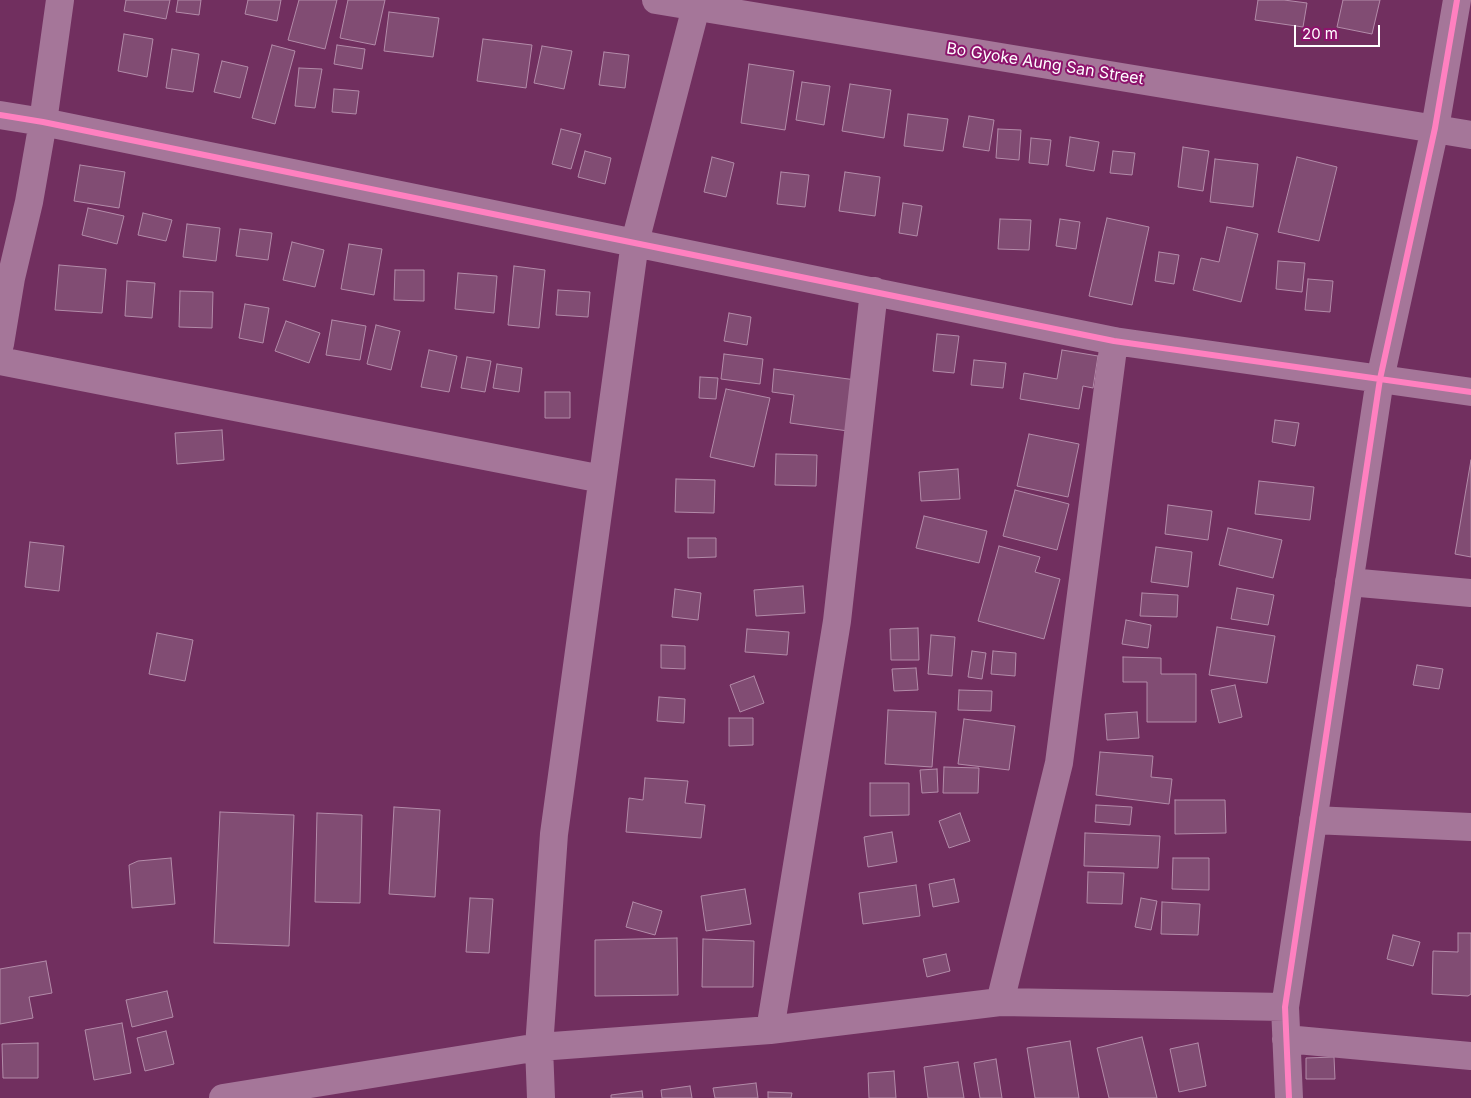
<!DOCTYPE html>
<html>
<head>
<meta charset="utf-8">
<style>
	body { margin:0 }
	#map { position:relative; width:1471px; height:1098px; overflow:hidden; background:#712f5f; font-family:Inter,sans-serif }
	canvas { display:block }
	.scale { position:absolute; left:1294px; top:25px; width:86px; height:22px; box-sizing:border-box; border:2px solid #fff; border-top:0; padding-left:6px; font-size:15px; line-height:18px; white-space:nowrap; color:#fff; -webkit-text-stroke:4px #8d136c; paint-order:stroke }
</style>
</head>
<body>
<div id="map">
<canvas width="1471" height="1098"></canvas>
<div class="scale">20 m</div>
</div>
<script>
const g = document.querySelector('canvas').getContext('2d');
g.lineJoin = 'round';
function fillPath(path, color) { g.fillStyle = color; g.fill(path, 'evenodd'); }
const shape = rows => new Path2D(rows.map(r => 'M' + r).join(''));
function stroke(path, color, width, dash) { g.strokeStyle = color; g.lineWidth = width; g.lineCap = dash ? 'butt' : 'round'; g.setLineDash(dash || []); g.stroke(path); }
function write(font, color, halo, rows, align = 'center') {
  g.font = font + ' Inter,sans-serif'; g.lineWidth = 4; g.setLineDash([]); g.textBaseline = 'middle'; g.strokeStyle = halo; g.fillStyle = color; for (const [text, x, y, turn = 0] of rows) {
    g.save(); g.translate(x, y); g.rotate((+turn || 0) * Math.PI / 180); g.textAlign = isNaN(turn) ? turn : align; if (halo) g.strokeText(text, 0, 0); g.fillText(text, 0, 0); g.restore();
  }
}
const building = shape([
	[126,0,170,0,166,19,124,11,126,0],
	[178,0,201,0,199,15,176,12,178,0],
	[248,0,281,0,277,21,245,14,248,0],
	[299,0,337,0,325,49,288,40,299,0],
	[348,0,385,0,375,45,340,38,348,0],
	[1258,0,1284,0,1307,3,1303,27,1255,20,1258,0],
	[1343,0,1380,0,1372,34,1337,27,1343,0],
	[389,12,439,18,433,57,384,51,389,12],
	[124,34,153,39,147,77,118,71,124,34],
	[483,39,532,45,526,88,477,81,483,39],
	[272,45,295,51,275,124,252,118,272,45],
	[337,45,365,49,362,69,334,64,337,45],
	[542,46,572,51,564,89,534,83,542,46],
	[172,49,199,54,193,92,166,88,172,49],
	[604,52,629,55,625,88,599,85,604,52],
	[222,61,248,67,240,98,214,92,222,61],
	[749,64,794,71,785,130,741,123,749,64],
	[299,68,322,69,315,108,295,106,299,68],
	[802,82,830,86,824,125,796,120,802,82],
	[850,84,891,90,884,138,842,131,850,84],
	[334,89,359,91,356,114,332,112,334,89],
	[908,114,948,119,943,151,904,146,908,114],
	[969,116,994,120,989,151,963,147,969,116],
	[561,129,581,134,571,169,552,164,561,129],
	[998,129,1021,130,1019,160,996,158,998,129],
	[1070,137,1099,142,1094,171,1066,166,1070,137],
	[1031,138,1051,140,1048,165,1029,163,1031,138],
	[1183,147,1209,151,1203,191,1178,187,1183,147],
	[585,151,611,158,605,184,578,177,585,151],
	[1113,151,1135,153,1132,175,1110,173,1113,151],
	[712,157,734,163,726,197,704,192,712,157],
	[1297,157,1337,167,1319,241,1278,232,1297,157],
	[1215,159,1258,164,1253,207,1210,202,1215,159],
	[80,165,125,172,119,208,74,201,80,165],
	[781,172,809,175,805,207,777,204,781,172],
	[845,172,880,177,875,216,839,211,845,172],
	[903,203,922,206,917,236,899,233,903,203],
	[88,208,124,216,117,244,82,235,88,208],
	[143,213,172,220,166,241,138,235,143,213],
	[1107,218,1149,227,1132,305,1089,296,1107,218],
	[1000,219,1031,220,1029,250,998,249,1000,219],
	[1060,219,1080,222,1076,249,1056,246,1060,219],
	[187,224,220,228,216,261,183,257,187,224],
	[1227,227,1258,234,1241,302,1193,290,1201,258,1219,262,1227,227],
	[240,229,272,233,268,260,236,256,240,229],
	[292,242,324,250,315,287,283,280,292,242],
	[349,244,382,249,374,295,341,289,349,244],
	[1159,252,1179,255,1174,284,1155,281,1159,252],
	[1278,261,1305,263,1302,292,1276,289,1278,261],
	[59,265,106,269,102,313,55,310,59,265],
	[514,266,545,270,539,328,508,325,514,266],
	[395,270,424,270,424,301,394,300,395,270],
	[458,273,497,276,494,313,455,309,458,273],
	[1308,279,1333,281,1330,312,1305,310,1308,279],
	[127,281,155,283,152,318,125,316,127,281],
	[558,290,590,292,588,317,556,315,558,290],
	[180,291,213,292,212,328,179,327,180,291],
	[245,304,269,308,263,343,239,338,245,304],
	[729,313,751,317,747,345,724,341,729,313],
	[332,320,366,326,360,360,326,355,332,320],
	[286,321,320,333,309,363,275,351,286,321],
	[376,325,400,331,391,370,367,364,376,325],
	[937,334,959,336,954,373,933,371,937,334],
	[429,350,457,356,449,392,421,387,429,350],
	[1062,350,1098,356,1093,388,1083,386,1079,409,1020,399,1024,373,1057,379,1062,350],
	[724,354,763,359,760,384,721,379,724,354],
	[467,357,491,361,485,392,461,388,467,357],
	[974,360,1006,363,1003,388,971,385,974,360],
	[497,364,522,368,519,392,493,388,497,364],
	[774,369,856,380,848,431,790,423,794,395,772,392,774,369],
	[700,377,718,378,716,399,699,398,700,377],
	[726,389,770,398,754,467,710,457,726,389],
	[545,392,570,392,570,418,545,418,545,392],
	[1275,420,1299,423,1295,446,1272,442,1275,420],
	[222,430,224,460,177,464,175,433,222,430],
	[1029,434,1079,444,1068,497,1017,486,1029,434],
	[776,454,817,455,816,486,775,485,776,454],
	[1471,460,1471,557,1455,554,1471,460],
	[958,469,960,499,921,501,919,472,958,469],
	[676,479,715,480,714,513,675,512,676,479],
	[1259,481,1314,487,1310,520,1255,514,1259,481],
	[1015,490,1069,504,1057,550,1003,536,1015,490],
	[1168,505,1212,511,1208,540,1165,534,1168,505],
	[924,516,987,531,979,563,916,548,924,516],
	[1228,528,1282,540,1273,578,1219,565,1228,528],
	[688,538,716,538,716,557,688,558,688,538],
	[30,542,64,546,59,591,25,587,30,542],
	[999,546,1040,557,1035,572,1060,579,1044,639,978,621,999,546],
	[1156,547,1192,552,1188,587,1151,582,1156,547],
	[803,586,805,613,756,616,754,590,803,586],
	[1237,588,1274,595,1268,625,1231,619,1237,588],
	[675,589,701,593,698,620,672,617,675,589],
	[1142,593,1178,595,1177,617,1140,616,1142,593],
	[1126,620,1151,625,1148,648,1122,644,1126,620],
	[1217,627,1275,636,1267,683,1209,675,1217,627],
	[918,628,919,660,891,660,890,629,918,628],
	[747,629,789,632,787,655,745,652,747,629],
	[157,633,193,640,185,681,149,674,157,633],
	[931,635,955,637,952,676,928,674,931,635],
	[661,645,685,646,685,669,661,668,661,645],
	[972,651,986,653,982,679,968,677,972,651],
	[993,651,1016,653,1015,676,991,674,993,651],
	[1123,657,1161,658,1161,674,1196,674,1196,722,1147,722,1147,682,1123,682,1123,657],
	[1417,665,1443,669,1439,689,1413,685,1417,665],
	[916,668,918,690,894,691,892,669,916,668],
	[754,676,764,703,740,712,730,685,754,676],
	[1235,685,1242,717,1219,723,1211,690,1235,685],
	[959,690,992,691,991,711,958,710,959,690],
	[659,697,685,699,684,723,657,721,659,697],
	[888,710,936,712,932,767,885,764,888,710],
	[1137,712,1139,738,1107,740,1105,714,1137,712],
	[729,718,753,718,753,745,729,746,729,718],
	[964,719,1015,726,1009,770,958,764,964,719],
	[1100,752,1153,756,1151,777,1172,779,1169,804,1096,795,1100,752],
	[944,767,979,768,978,793,943,793,944,767],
	[937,769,938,792,922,793,920,770,937,769],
	[645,778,688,781,685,803,705,805,701,838,626,832,629,798,643,800,645,778],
	[870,783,909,783,909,815,870,816,870,783],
	[1175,800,1225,800,1226,833,1175,834,1175,800],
	[1096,805,1132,807,1130,825,1095,822,1096,805],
	[394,807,440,810,435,897,389,894,394,807],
	[220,812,294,815,289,946,214,943,220,812],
	[317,813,362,815,360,903,315,902,317,813],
	[960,813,970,841,949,848,939,821,960,813],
	[892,832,897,862,868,867,864,837,892,832],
	[1085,833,1160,836,1158,868,1084,866,1085,833],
	[171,858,175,904,132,908,129,865,138,861,171,858],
	[1173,858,1209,858,1209,890,1172,889,1173,858],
	[1088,872,1124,873,1122,904,1087,903,1088,872],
	[954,879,959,902,933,907,929,884,954,879],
	[916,885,920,916,863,924,859,893,916,885],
	[745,889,751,924,706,931,701,896,745,889],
	[470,898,493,899,489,953,466,952,470,898],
	[1141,898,1157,901,1151,930,1135,927,1141,898],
	[633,902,662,911,655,935,626,927,633,902],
	[1162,902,1200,904,1198,935,1161,934,1162,902],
	[1458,933,1471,933,1471,994,1468,996,1432,994,1433,951,1458,952,1458,933],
	[1393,935,1420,942,1413,966,1387,959,1393,935],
	[677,938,678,995,595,996,595,940,677,938],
	[703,939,754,941,753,987,702,987,703,939],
	[946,954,950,971,927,977,923,959,946,954],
	[46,961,52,993,29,997,33,1018,0,1024,0,969,46,961],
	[167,991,173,1017,132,1027,126,1000,167,991],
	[122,1023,131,1073,94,1080,85,1030,122,1023],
	[166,1031,174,1064,145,1071,137,1038,166,1031],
	[1142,1037,1157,1098,1109,1098,1097,1048,1142,1037],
	[1070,1041,1079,1098,1035,1098,1027,1048,1070,1041],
	[38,1043,38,1078,3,1078,2,1044,38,1043],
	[1198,1043,1206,1086,1179,1092,1170,1049,1198,1043],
	[1334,1057,1335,1079,1306,1079,1306,1058,1334,1057],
	[996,1059,1002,1098,980,1098,974,1063,996,1059],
	[958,1062,964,1098,928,1098,924,1067,958,1062],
	[894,1071,896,1098,869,1098,868,1073,894,1071],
	[756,1083,758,1098,715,1098,713,1088,756,1083],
	[690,1086,692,1098,662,1098,661,1090,690,1086],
	[642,1091,643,1098,611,1098,611,1095,642,1091],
	[768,1092,792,1093,791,1098,768,1098,768,1092]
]);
fillPath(building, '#814c73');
stroke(building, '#b38ba9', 1);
stroke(shape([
	[656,0,1471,135],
	[0,115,43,122,1114,341,1471,392],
	[0,344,11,278,29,202,43,122,60,0],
	[0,361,602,479],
	[1349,582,1471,593],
	[1313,820,1471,827],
	[1000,1002,1059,763,1114,341],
	[770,1030,837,621,874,291],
	[1286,1039,1471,1056],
	[223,1098,539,1047,770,1030,1000,1002,1285,1007],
	[541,1098,539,1047,554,834,635,242,696,7],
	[1289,1098,1285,1007,1380,379,1435,128,1457,0]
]), '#a57699', 28);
stroke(shape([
	[0,115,43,122,1114,341,1471,392],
	[1289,1098,1285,1007,1380,379,1435,128,1457,0]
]), '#ff80c0', 6);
write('16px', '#fff', '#8d136c', [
	["Bo Gyoke Aung San Street",1045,64,9]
]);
</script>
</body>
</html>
